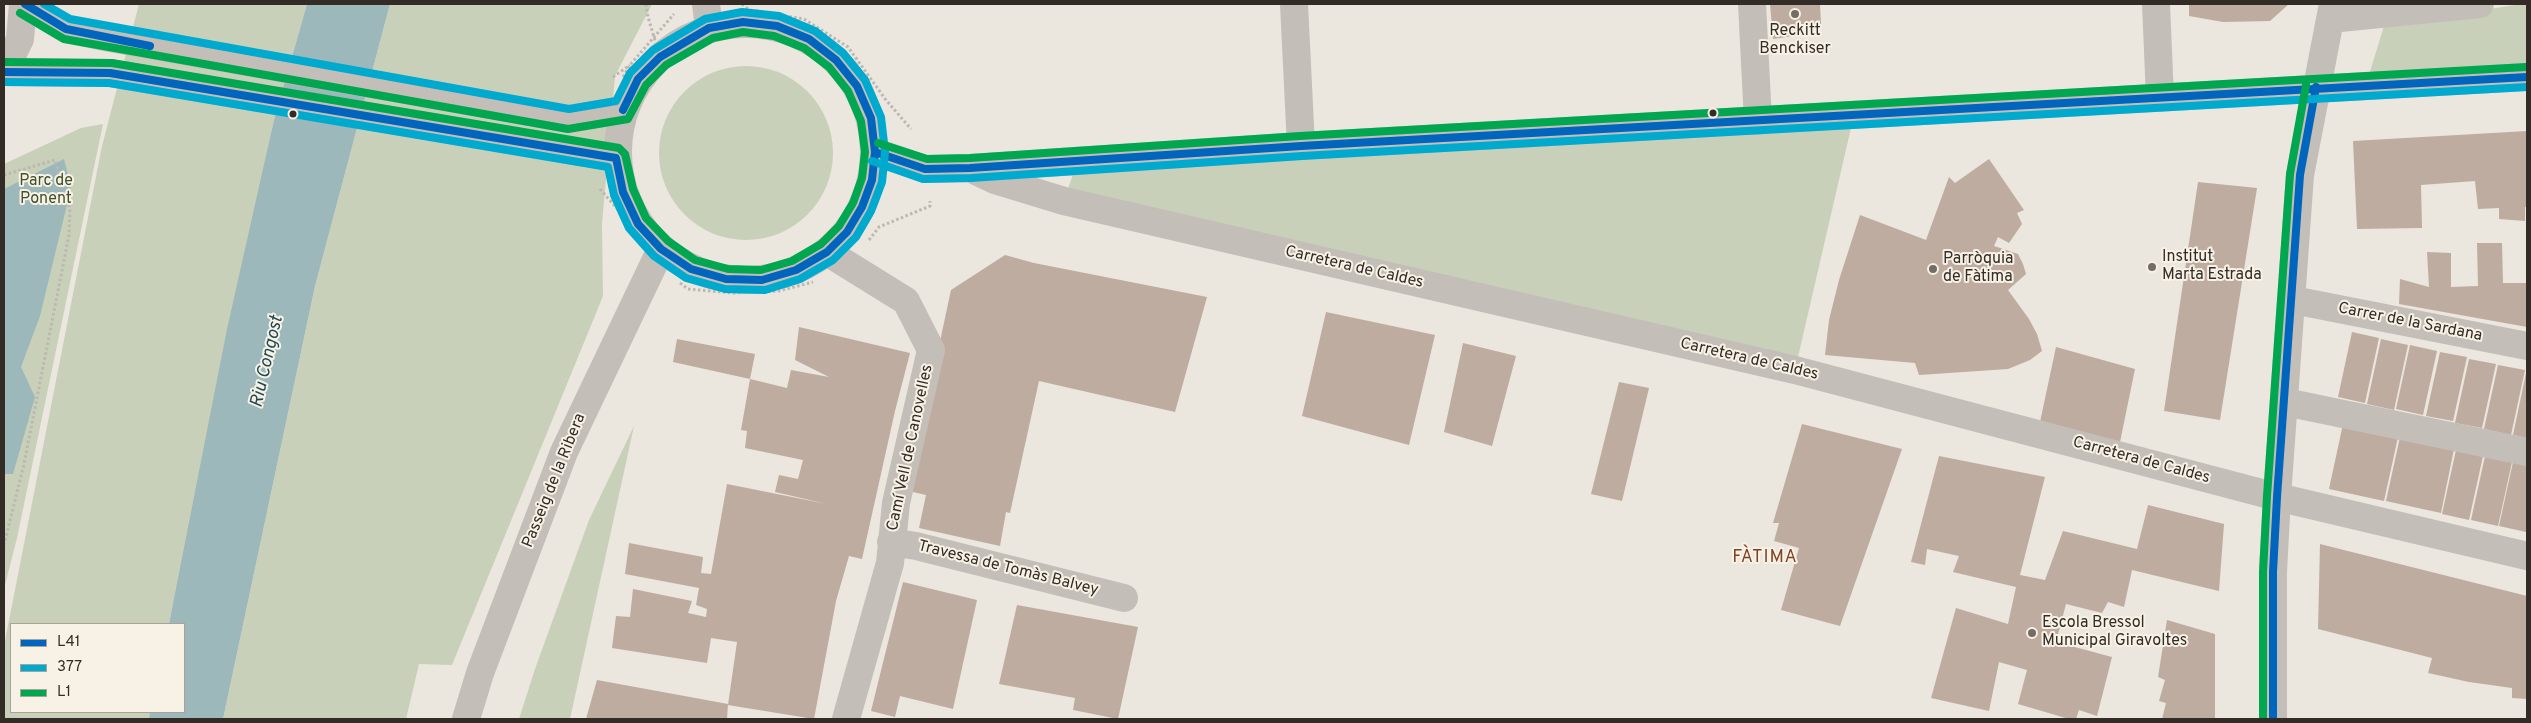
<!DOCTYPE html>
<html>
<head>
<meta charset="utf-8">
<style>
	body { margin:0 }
	#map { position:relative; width:2531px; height:723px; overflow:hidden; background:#ebe6de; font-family:Overpass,sans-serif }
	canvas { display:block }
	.frame { position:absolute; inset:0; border:5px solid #332c26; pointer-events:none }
	.legend { position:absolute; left:10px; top:623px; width:175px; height:90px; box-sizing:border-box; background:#f8f1e5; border:1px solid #a9a299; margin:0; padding:6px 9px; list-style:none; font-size:15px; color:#332c26 }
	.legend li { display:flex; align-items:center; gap:10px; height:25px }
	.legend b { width:25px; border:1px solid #a9a299 }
</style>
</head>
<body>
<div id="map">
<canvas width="2531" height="723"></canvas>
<div class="frame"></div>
<ul class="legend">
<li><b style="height:6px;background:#0065bd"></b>L41</li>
<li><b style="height:6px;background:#00a9ce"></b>377</li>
<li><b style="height:6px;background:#00a650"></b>L1</li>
</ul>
</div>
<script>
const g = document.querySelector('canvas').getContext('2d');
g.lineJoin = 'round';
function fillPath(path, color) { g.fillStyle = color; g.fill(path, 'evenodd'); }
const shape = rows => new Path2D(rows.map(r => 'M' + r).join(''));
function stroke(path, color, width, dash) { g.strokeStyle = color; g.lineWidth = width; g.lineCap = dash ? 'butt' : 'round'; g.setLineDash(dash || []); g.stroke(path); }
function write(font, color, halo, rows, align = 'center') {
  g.font = font + ' Overpass,sans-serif'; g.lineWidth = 4; g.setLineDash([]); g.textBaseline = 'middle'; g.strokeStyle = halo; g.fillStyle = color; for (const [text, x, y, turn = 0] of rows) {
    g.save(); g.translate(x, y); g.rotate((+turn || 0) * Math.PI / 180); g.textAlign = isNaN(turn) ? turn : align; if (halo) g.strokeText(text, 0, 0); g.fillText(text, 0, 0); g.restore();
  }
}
fillPath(shape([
	[139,4,307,4,274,120,169,624,11,624,11,712,150,712,149,719,4,719,4,646,102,146],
	[390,4,652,4,615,76,602,224,603,296,452,665,419,664,406,719,223,719,315,286],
	[2521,4,2527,4,2527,63,2369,75,2384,26],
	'659 153a87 87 0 1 1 174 0a87 87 0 1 1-174 0Z',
	[1854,115,1795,370,1064,201,1077,162],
	[103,124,17,538,4,589,4,164,81,128],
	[634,426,570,719,519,719,535,669,589,520]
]), '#c9d0b9');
fillPath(shape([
	[307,4,390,4,315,286,223,719,149,719,150,712,184,712,184,624,169,624,227,329,274,120],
	[64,159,71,188,40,316,21,367,35,397,13,474,4,474,4,189]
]), '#9cb8ba');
fillPath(shape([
	[1770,4,1820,4,1821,24,1800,26,1800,35,1773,39],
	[2189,4,2289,4,2270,21,2223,22,2189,16],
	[2527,131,2527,207,2525,207,2525,221,2499,219,2499,208,2478,209,2475,181,2421,185,2422,228,2357,229,2353,141],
	[1989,159,2024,210,2017,213,2022,224,2009,243,1998,237,1994,246,2018,254,2023,264,2026,274,2008,290,2029,319,2037,334,2042,351,2030,360,2008,369,1919,375,1915,363,1825,355,1829,320,1839,280,1860,215,1926,240,1949,177,1955,183],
	[2198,182,2257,188,2220,420,2164,411],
	[2477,243,2502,243,2503,283,2527,283,2527,327,2399,304,2400,279,2429,287,2427,252,2451,253,2451,287,2478,286],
	[1005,255,1034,263,1207,297,1175,412,1039,381,1010,513,1006,512,1000,546,919,528,926,495,913,492,913,467,951,290],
	[1326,312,1435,335,1409,445,1302,416],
	[799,327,910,353,895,411,862,559,849,556,836,601,814,719,728,705,737,642,711,638,707,663,612,648,616,616,630,617,633,589,692,601,688,613,706,617,707,609,696,605,699,588,625,574,629,543,703,557,701,573,711,574,727,484,827,504,775,492,779,475,798,479,803,460,745,448,747,431,741,430,750,379,787,388,791,370,829,377,795,360],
	[2352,332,2379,338,2365,403,2338,397],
	[677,339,755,354,750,379,673,362],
	[2381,339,2408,345,2394,410,2367,404],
	[1463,343,1516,356,1492,446,1444,432],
	[2410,345,2437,351,2423,415,2396,409],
	[2056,347,2135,369,2120,442,2040,422],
	[2440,352,2467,357,2453,421,2426,416],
	[2469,359,2496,364,2482,428,2455,423],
	[2498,365,2525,370,2511,435,2484,429],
	[2526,373,2527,373,2527,438,2513,435],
	[1619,382,1649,388,1622,501,1591,494],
	[1802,424,1902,449,1840,626,1781,610,1799,548,1774,541,1779,523,1773,523],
	[2343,424,2398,437,2384,501,2329,489],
	[2400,437,2454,449,2441,513,2386,501],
	[2456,450,2483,456,2469,520,2442,514],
	[1939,456,2045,477,2020,575,2045,580,2063,531,2137,549,2148,505,2224,524,2219,591,2132,570,2124,607,2108,602,2102,613,2066,604,2056,642,2112,657,2097,716,2079,710,2076,719,2069,719,2018,704,2027,670,1999,662,1989,711,1931,698,1956,608,2008,624,2016,587,1953,572,1959,556,1927,549,1925,565,1911,562],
	[2485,456,2512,462,2498,526,2471,520],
	[2513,462,2527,465,2526,532,2499,526],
	[2320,544,2527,596,2527,699,2512,698,2512,688,2469,682,2428,673,2432,658,2318,629],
	[903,582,977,600,953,709,900,696,895,717,871,711],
	[1017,605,1138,627,1118,719,1073,710,1075,698,999,684],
	[2167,620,2215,634,2215,719,2162,719,2166,703,2159,701,2165,680,2158,677],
	[597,680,728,704,727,719,586,719]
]), '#beaca0');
stroke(shape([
	[646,4,648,17,660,57],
	[742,4,749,10,804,19,848,47,886,100,911,129],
	[613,77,630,65],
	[623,77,630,65,674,14],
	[4,175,55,160,70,209,69,235,24,464,4,545],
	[600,189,620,212,632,235],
	[869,240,879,227,930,206,930,201],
	[680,283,688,289,733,293,779,291,813,282]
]), '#bcb7b0', 3, [2.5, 2.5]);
stroke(shape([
	[25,4,66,29,110,38,569,119,623,110],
	[706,4,709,28],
	[1294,4,1301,146],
	[1752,4,1758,121],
	[2156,4,2160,98],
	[2330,19,2480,4],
	'618 152a128 128 0 1 1 256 0a128 128 0 1 1-256 0Z',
	[4,72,110,73,616,158],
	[4,72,20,39,23,4],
	[875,152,925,169,970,168,1301,146,2527,77],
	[976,171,995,180,1064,201,1795,370,2277,497,2527,556],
	[827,252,906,301,931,350,896,503,890,563,846,719],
	[2293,300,2527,346],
	[2285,402,2527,452],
	[891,542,916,546,1124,598],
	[466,719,480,673,564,452,661,249],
	[2273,719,2273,572,2277,497,2300,175,2333,4]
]), '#c3beb8', 28);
stroke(shape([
	[25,4,66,29,150,46],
	[4,72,110,73,616,158,623,192,638,224,661,249,691,269,726,279,762,280,796,270,827,252,847,232,862,207,872,180,875,152,871,118,857,86,836,60,809,39,777,26,743,22,709,28,660,57,638,79,623,110],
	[875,152,925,169,970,168,1301,146,2527,77],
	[2273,719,2273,572,2277,497,2300,175,2316,87]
]), '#0065bd', 8);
stroke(shape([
	[4,82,109,83,608,167,614,195,629,228,654,256,686,278,725,289,765,290,800,279,833,260,856,237,871,211,882,182,885,152,881,117,865,80,843,53,815,31,779,16,742,12,705,19,653,50,630,73,616,101,569,109,70,19,44,4],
	[872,161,923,179,971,178,1302,156,2527,87]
]), '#00a9ce', 8);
stroke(shape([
	[4,62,112,63,619,148,625,154,633,189,646,218,668,241,695,260,728,269,761,270,792,261,821,244,839,226,853,203,862,178,865,152,861,121,848,91,829,67,804,48,774,36,743,32,713,38,666,65,646,85,628,119,568,129,64,39,20,13],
	[878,143,927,159,970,158,1300,136,2526,67],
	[2263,719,2263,572,2267,496,2290,174,2306,85]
]), '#00a650', 8);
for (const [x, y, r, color] of [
	[1795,14,5,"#736d66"],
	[1713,113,4.5,"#332c26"],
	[293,114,4.5,"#332c26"],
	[2152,267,5,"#736d66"],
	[1933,269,5,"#736d66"],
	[2032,633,5,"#736d66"]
]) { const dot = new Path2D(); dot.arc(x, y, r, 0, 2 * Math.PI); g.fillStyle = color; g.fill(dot); stroke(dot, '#f8f1e5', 2); }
write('16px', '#332c26', '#f8f1e5', [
	["Reckitt",1795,32,"center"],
	["Benckiser",1795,50,"center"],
	["Institut",2162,258],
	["Marta Estrada",2162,276],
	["Parròquia",1943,260],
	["de Fàtima",1943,278],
	["Escola Bressol",2042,624],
	["Municipal Giravoltes",2042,642]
], 'left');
write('16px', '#3f502b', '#f8f1e5', [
	["Parc de",46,182],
	["Ponent",46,200]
]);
write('16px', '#332c26', '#f8f1e5', [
	["Carretera de Caldes",1354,268,13],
	["Carrer de la Sardana",2410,323,11],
	["Carretera de Caldes",1749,360,13],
	["Camí Vell de Canovelles",911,448,-78],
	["Carretera de Caldes",2141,461,15],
	["Passeig de la Ribera",555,481,-68],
	["Travessa de Tomàs Balvey",1008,569,14]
]);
write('italic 18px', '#1e4952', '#f8f1e5', [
	["Riu Congost",268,362,-77]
]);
g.letterSpacing = '1px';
write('18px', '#7e4324', '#f8f1e5', [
	["FÀTIMA",1765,558]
]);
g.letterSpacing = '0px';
</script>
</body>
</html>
